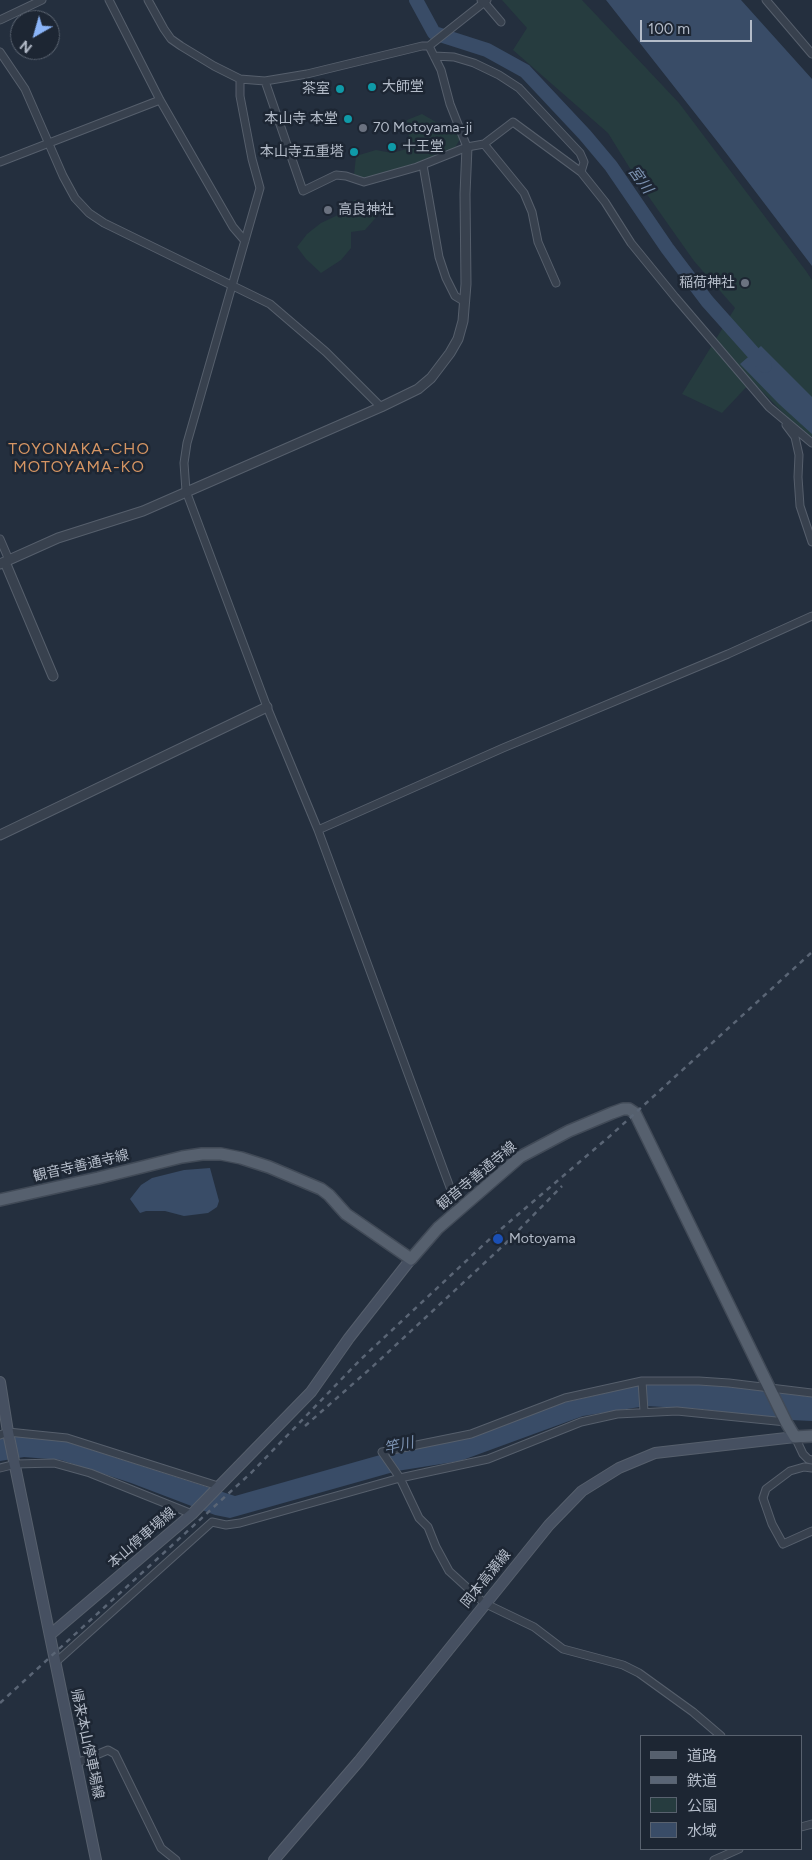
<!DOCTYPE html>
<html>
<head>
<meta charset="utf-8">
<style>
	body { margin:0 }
	#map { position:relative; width:812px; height:1860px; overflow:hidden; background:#242f3e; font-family:Figtree,"Noto Sans JP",sans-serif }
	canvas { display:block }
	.legend { position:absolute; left:640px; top:1735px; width:162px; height:115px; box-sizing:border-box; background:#1d2633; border:1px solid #59626f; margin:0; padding:6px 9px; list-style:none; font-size:15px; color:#b4bcc9 }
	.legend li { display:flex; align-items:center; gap:10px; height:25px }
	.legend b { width:25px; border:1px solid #59626f }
	.north { position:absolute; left:10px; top:10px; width:50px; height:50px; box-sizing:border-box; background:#1d2633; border:1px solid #59626f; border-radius:50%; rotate:218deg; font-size:14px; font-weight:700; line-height:20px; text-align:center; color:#b4bcc9 }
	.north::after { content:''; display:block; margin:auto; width:18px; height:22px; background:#8ab4f8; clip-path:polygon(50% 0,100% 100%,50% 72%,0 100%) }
	.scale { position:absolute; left:640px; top:20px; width:112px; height:22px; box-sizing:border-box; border:2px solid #b4bcc9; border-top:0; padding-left:6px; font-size:15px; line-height:18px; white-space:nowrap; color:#b4bcc9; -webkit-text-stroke:4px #1d2633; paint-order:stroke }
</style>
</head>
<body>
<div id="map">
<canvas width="812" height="1860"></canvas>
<ul class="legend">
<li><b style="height:6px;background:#56606e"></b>道路</li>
<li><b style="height:6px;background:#5a6575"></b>鉄道</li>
<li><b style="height:14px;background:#263c3f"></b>公園</li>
<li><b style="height:14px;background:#394c67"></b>水域</li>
</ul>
<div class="north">N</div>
<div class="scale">100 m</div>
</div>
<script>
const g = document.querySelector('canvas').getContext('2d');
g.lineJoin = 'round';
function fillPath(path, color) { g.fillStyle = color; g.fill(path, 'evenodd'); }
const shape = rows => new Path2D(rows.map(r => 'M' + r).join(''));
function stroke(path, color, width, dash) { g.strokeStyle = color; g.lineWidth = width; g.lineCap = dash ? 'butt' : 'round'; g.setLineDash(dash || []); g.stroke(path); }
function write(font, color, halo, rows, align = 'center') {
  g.font = font + ' Figtree,"Noto Sans JP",sans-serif'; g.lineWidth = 5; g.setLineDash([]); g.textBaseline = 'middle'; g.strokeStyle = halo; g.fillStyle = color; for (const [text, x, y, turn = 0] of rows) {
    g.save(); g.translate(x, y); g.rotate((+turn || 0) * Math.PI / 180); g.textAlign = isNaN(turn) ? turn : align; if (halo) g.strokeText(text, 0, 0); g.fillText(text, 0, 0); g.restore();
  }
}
fillPath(shape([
	[502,0,582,0,679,103,806,271,812,280,812,437,788,418,752,381,722,413,682,394,735,308,694,261,639,183,608,133,513,50,527,28],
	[422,114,436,122,453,126,460,139,453,151,365,180,354,175,356,156,376,150,392,153,410,148,407,120],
	[354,200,377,202,379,214,365,230,351,232,351,248,341,260,321,273,306,259,297,247,307,234,321,223,342,213]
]), '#263c3f');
fillPath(shape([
	[606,0,741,0,812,79,812,266,720,145],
	[761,346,812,397,812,434,779,404,740,364],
	[210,1168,219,1201,217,1207,208,1213,184,1216,165,1211,146,1211,140,1213,130,1199,141,1185,152,1178,184,1170],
	[646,1384,714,1385,812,1397,812,1421,791,1420,699,1409,646,1406,583,1416,460,1461,397,1471,230,1518,215,1515,131,1483,61,1460,24,1457,0,1461,0,1439,19,1436,67,1442,235,1496,380,1455,473,1437,553,1405]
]), '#394c67');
stroke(shape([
	[416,0,434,33,487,50,525,71,585,135,611,166,667,248,707,301,765,366]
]), '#394c67', 14);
const minor = shape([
	[109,0,160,100,233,227,245,241],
	[148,0,164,29,171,39,181,46,214,66,240,79,265,81,307,74,422,46,429,46,487,0],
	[766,0,812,54],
	[484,2,501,22],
	[0,20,42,0],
	[429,46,441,70,450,104,467,147],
	[0,52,25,89,63,176,75,198,89,213,104,223,270,304,326,352,381,407],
	[434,56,454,57,474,63,499,75,519,88,580,153,584,162,581,172,605,202,631,243,675,297,769,407,812,443],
	[240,79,240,96,252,159,260,188,187,443,184,463,186,491,267,707,318,830,458,1209],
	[265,81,303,191,336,175,346,176,364,182,417,167,467,147,484,144,524,193,532,212,538,242,556,283],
	[484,144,513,122,581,172],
	[0,162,160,100],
	[423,165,439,257,446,278,455,296,465,302],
	[786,425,795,437,799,455,798,477,800,506,812,542],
	[0,539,9,560],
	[318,830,503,748,728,654,812,616],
	[642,1381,644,1411],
	[0,1435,8,1432,67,1438,218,1486],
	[795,1437,803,1454,808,1459,812,1460],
	[0,1468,16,1464,54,1463,90,1473,192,1514],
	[812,1468,804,1467,790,1471,766,1489,763,1498,772,1524,783,1544,812,1531],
	[56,1662,212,1522,226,1525,240,1523,400,1478,488,1459,581,1422,617,1414,677,1411,786,1422],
	[721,1736,693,1712,639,1673,623,1665,563,1649,534,1627,484,1603,449,1571,436,1547,428,1527,419,1518,400,1478,382,1452,471,1434,565,1398,642,1381,699,1381,729,1383,812,1393],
	[77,1763,108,1750,115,1754,161,1848,176,1860],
	[801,1827,812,1824],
	[714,1860,739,1849]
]);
const tertiary = shape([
	[482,0,484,2],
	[5,562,53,676],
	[0,564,58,538,143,511,381,407,418,389,431,378,450,353,458,339,463,321,466,284,465,194,467,147],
	[0,835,267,707]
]);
const secondary = shape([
	[0,1382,8,1432,96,1860],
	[51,1634,192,1514,311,1392,349,1338,411,1259],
	[274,1860,359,1761,549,1525,582,1491,619,1468,655,1453,795,1437]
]);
const primary = shape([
	[0,1200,98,1178,182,1157,202,1154,221,1154,241,1158,269,1167,321,1189,329,1195,346,1214,411,1259,438,1228,520,1157,569,1131,612,1113,623,1109,629,1109,635,1113,786,1422,795,1437,812,1436]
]);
stroke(minor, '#565f6c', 9);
stroke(tertiary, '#565f6c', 11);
stroke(secondary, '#565f6c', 12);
stroke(primary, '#414a57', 14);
stroke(minor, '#38414e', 7);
stroke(tertiary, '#38414e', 9);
stroke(secondary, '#465061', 10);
stroke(primary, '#56606e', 11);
stroke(shape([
	[305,1426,371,1368,505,1244,562,1186],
	[0,1703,252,1472,360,1360,494,1235,610,1136,812,952]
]), '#5a6575', 2.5, [5, 5]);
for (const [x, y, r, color] of [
	[372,87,5,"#0f9aa8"],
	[340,89,5,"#0f9aa8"],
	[348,119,5,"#0f9aa8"],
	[363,128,5,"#6b7280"],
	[392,147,5,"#0f9aa8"],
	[354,152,5,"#0f9aa8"],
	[328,210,5,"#6b7280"],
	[745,283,5,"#6b7280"],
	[498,1239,6,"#1a4fb4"]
]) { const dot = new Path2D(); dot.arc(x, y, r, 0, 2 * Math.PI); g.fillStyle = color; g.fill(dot); stroke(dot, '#1d2633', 2); }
write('14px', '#b4bcc9', '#1d2633', [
	["大師堂",382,87],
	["茶室",330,89,"right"],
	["本山寺 本堂",338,119,"right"],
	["70 Motoyama-ji",373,128],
	["十王堂",402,147],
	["本山寺五重塔",344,152,"right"],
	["高良神社",338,210],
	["稲荷神社",735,283,"right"],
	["Motoyama",509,1239]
], 'left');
write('14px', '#b4bcc9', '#1d2633', [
	["観音寺善通寺線",81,1166,-13],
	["観音寺善通寺線",477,1176,-40],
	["本山停車場線",142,1538,-41],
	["岡本高瀬線",486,1579,-51],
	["帰来本山停車場線",87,1744,78]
]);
write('italic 15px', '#7c92b1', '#1d2633', [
	["宮川",640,180,54],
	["竿川",399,1446,-13]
]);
g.letterSpacing = '1px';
write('16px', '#d59563', '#1d2633', [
	["TOYONAKA-CHO",79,449],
	["MOTOYAMA-KO",79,467]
]);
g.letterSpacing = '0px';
</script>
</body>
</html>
